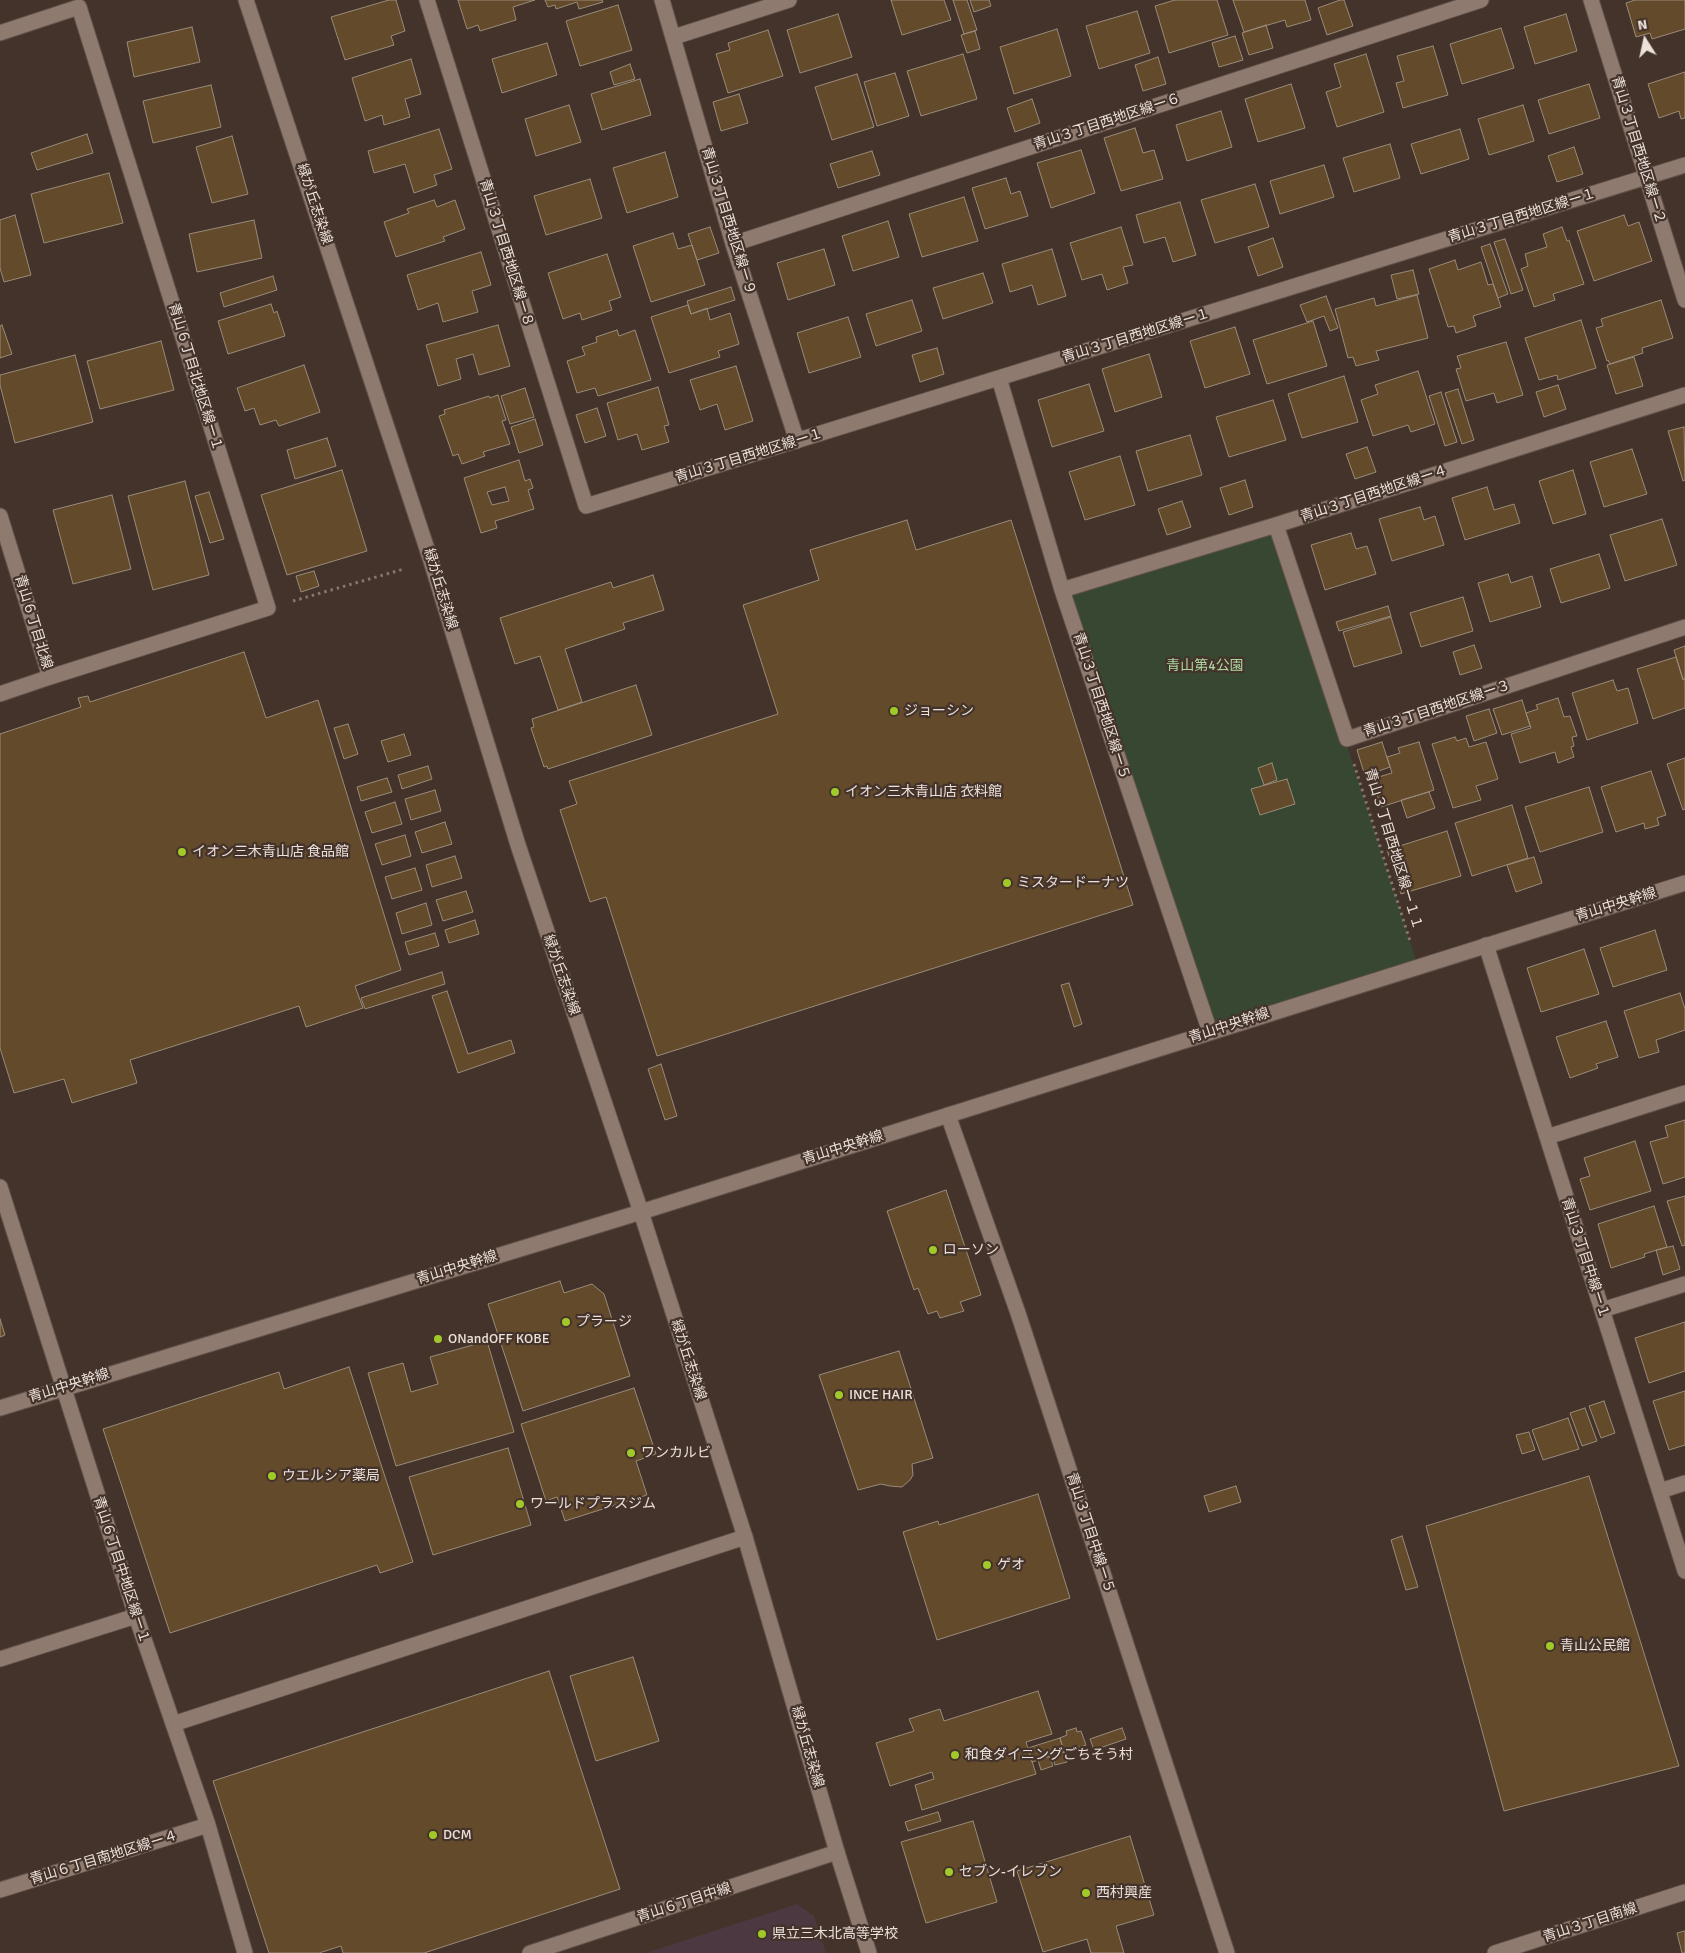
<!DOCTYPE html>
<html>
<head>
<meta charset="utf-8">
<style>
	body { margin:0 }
	#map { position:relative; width:1685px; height:1953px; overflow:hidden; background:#44332a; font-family:Signika,sans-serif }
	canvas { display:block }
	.north { position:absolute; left:1620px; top:15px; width:50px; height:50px; -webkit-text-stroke:4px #44332a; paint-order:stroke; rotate:350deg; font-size:14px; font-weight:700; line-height:20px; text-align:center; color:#ebe0da }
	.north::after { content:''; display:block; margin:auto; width:18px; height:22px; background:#ebe0da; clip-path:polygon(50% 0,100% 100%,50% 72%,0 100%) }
</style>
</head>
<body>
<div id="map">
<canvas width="1685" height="1953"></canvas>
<div class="north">N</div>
</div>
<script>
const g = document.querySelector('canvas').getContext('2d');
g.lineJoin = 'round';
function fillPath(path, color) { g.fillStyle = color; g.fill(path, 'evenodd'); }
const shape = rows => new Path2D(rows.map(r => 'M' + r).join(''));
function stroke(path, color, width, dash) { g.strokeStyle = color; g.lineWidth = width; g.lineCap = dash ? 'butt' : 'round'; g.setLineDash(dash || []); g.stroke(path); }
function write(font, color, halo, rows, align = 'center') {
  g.font = font + ' Signika,"Noto Sans JP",sans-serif'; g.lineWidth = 4.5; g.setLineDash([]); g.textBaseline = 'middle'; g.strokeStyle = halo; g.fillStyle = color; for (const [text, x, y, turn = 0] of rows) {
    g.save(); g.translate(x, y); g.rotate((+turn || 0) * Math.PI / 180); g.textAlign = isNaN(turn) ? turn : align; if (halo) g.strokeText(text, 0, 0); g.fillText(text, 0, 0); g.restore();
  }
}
fillPath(shape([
	[797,1904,814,1916,826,1953,646,1953]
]), '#4c3840');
fillPath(shape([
	[1276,525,1418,966,1210,1032,1062,590]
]), '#374732');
const building = shape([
	[389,0,396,0,405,31,391,36,394,45,345,60,331,17,389,0],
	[458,0,535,0,513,7,516,20,480,31,478,25,467,29,458,0],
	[545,0,602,0,603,2,579,9,577,2,556,9,555,5,548,7,545,0],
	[891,0,944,0,951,20,902,35,891,0],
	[953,0,967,0,977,30,964,34,953,0],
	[970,0,989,0,991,6,974,12,970,0],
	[1175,0,1217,0,1228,35,1169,53,1155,6,1175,0],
	[1233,0,1305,0,1311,20,1287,27,1285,20,1244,32,1233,0],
	[1340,0,1344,0,1353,26,1327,35,1318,8,1340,0],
	[1635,0,1685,0,1685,29,1652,39,1650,33,1636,37,1626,3,1635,0],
	[618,5,632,50,580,66,566,21,618,5],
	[1137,11,1150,53,1099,69,1086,26,1137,11],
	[838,14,852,57,800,73,787,30,838,14],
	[1566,14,1577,51,1535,64,1524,27,1566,14],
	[1266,25,1273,48,1249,55,1242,33,1266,25],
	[192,27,200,62,134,77,127,42,192,27],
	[1501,28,1514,68,1462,84,1450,44,1501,28],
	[1057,29,1071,76,1014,94,1000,47,1057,29],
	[768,30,783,76,728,93,716,54,730,50,728,43,768,30],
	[975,31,980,49,967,53,961,35,975,31],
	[1235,36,1243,60,1219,67,1212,43,1235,36],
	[547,43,557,75,502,93,492,59,547,43],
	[1433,46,1448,95,1403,108,1396,83,1404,81,1397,56,1433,46],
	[963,54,977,99,921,116,907,71,963,54],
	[1366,54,1384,112,1337,127,1326,92,1341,87,1334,64,1366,54],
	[1158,57,1166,84,1143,91,1135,65,1158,57],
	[411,59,421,94,405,99,410,117,384,125,382,115,365,121,352,78,411,59],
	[630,64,635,79,614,85,610,72,630,64],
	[1685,72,1685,118,1681,119,1679,111,1659,118,1648,84,1685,72],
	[895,73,909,116,877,126,864,82,895,73],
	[857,74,874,127,832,140,815,87,857,74],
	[640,79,651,115,602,130,591,94,640,79],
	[1291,84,1305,128,1258,142,1245,99,1291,84],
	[1589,84,1600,118,1549,134,1538,100,1589,84],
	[211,85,221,127,153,143,143,101,211,85],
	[739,94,748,123,721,131,713,102,739,94],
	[1032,99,1040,123,1015,132,1007,108,1032,99],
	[569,105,581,142,536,156,525,119,569,105],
	[1523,105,1534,141,1489,155,1478,119,1523,105],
	[1221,111,1232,147,1187,161,1176,125,1221,111],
	[1135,128,1143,153,1154,150,1163,179,1121,191,1104,138,1135,128],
	[439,129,452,169,434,175,437,185,414,193,405,164,374,173,368,151,439,129],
	[1460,129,1469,159,1421,174,1411,144,1460,129],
	[87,134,93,153,37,170,31,153,87,134],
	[232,136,248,194,212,203,196,147,232,136],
	[1390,144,1400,178,1354,192,1343,158,1390,144],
	[1574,147,1583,174,1557,182,1548,156,1574,147],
	[1081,150,1095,193,1051,208,1037,163,1081,150],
	[872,151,880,175,838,188,830,164,872,151],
	[665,152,678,197,627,213,613,168,665,152],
	[1324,165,1334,197,1280,214,1270,181,1324,165],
	[109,173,123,223,44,243,31,194,109,173],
	[1006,178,1011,194,1020,191,1028,216,985,229,972,188,1006,178],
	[590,179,602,218,546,235,534,196,590,179],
	[1255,184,1269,227,1215,243,1201,200,1255,184],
	[964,197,978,241,922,257,909,214,964,197],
	[434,200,437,207,455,200,465,229,443,237,445,241,396,257,384,222,409,213,407,209,434,200],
	[1180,202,1196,255,1173,262,1165,237,1144,243,1136,215,1180,202],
	[15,215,31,275,4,282,0,268,0,220,15,215],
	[1624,215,1628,226,1639,222,1652,261,1594,281,1577,231,1624,215],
	[254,220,262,258,197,272,189,234,254,220],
	[888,221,899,257,853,271,842,236,888,221],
	[710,227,719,253,697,260,688,234,710,227],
	[1121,227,1133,265,1123,267,1128,283,1107,290,1102,274,1082,280,1070,243,1121,227],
	[1562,227,1567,241,1569,240,1584,284,1553,294,1555,300,1534,307,1521,269,1528,266,1525,254,1547,247,1543,234,1562,227],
	[673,233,678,249,692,245,705,285,651,302,633,246,673,233],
	[1273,238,1283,267,1258,276,1248,247,1273,238],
	[1505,239,1523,290,1511,294,1494,242,1505,239],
	[1490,244,1508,294,1498,298,1481,247,1490,244],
	[824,249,835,285,788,300,777,263,824,249],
	[1052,249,1066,296,1038,305,1032,285,1010,292,1002,264,1052,249],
	[481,252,491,285,472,291,478,312,443,322,438,303,418,310,407,275,481,252],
	[607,254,621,297,609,301,612,310,582,320,580,313,563,319,548,273,607,254],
	[1455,260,1458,270,1481,262,1488,285,1493,284,1501,307,1473,316,1476,326,1456,333,1454,326,1448,327,1429,269,1455,260],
	[1413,270,1419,294,1397,299,1391,275,1413,270],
	[983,273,993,303,943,319,933,288,983,273],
	[273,276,277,290,224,307,220,293,273,276],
	[731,287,735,300,691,314,687,301,731,287],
	[1417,295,1428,338,1376,351,1379,360,1356,366,1353,357,1348,358,1335,309,1374,298,1376,306,1417,295],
	[1326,296,1338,328,1330,331,1324,316,1307,322,1300,305,1326,296],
	[912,300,922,331,876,346,866,314,912,300],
	[1661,300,1673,338,1642,348,1643,353,1610,364,1608,360,1607,361,1596,328,1603,326,1601,319,1661,300],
	[271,304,274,313,277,311,285,336,228,354,218,321,271,304],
	[688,305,691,314,707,308,710,320,730,313,739,344,718,351,720,357,669,373,651,317,688,305],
	[848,317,861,357,809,373,797,333,848,317],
	[1581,320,1596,368,1558,380,1557,375,1539,380,1525,338,1581,320],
	[1313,321,1327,366,1267,384,1253,340,1313,321],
	[2,325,12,354,0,358,0,326,2,325],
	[498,325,510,366,479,375,473,354,456,359,461,379,438,386,426,345,498,325],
	[1235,327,1250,374,1205,388,1190,341,1235,327],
	[617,330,619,336,635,330,651,380,598,396,595,388,577,393,567,361,585,355,582,347,597,342,596,337,617,330],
	[161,341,174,390,100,409,87,361,161,341],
	[1506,342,1523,395,1497,403,1494,393,1466,401,1456,369,1461,368,1457,356,1506,342],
	[937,348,944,374,920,382,912,355,937,348],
	[1149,354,1162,397,1115,412,1102,369,1149,354],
	[75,355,93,422,15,443,0,385,0,375,75,355],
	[1634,357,1643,386,1616,394,1607,365,1634,357],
	[304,365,320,412,279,426,276,420,260,425,254,408,245,411,237,388,304,365],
	[736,366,753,421,725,430,717,404,700,410,690,380,736,366],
	[1418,371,1435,424,1411,432,1408,425,1373,436,1361,400,1378,394,1375,385,1418,371],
	[1344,376,1358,422,1302,438,1288,394,1344,376],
	[1089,384,1104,431,1052,447,1038,400,1089,384],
	[1558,385,1566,409,1544,417,1536,392,1558,385],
	[658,387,669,425,664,426,669,442,642,450,637,434,618,440,607,403,658,387],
	[525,388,534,417,510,424,501,396,525,388],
	[1458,389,1474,440,1462,444,1445,393,1458,389],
	[1441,392,1457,442,1445,446,1429,396,1441,392],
	[498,395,506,420,502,421,510,444,483,452,485,456,462,464,458,454,453,456,439,416,445,414,444,410,489,396,490,398,498,395],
	[1273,400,1286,440,1229,457,1216,417,1273,400],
	[597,408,606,436,585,443,576,415,597,408],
	[535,419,543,445,519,453,511,427,535,419],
	[1684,427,1685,480,1683,481,1668,431,1684,427],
	[1190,435,1202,475,1148,491,1136,451,1190,435],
	[327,438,336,466,295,479,287,450,327,438],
	[1367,447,1376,472,1355,479,1346,454,1367,447],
	[1632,449,1647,494,1604,507,1590,462,1632,449],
	[1120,456,1135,505,1085,520,1069,472,1120,456],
	[519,460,525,481,530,479,533,488,528,490,534,509,495,521,497,528,481,533,464,478,519,460],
	[505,487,509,501,492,505,487,492,505,487],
	[342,470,367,551,287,575,261,495,342,470],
	[1573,470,1586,514,1553,524,1539,481,1573,470],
	[1245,480,1253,507,1229,515,1220,488,1245,480],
	[185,481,209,575,153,590,128,496,185,481],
	[1487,487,1494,510,1514,504,1520,523,1465,540,1452,498,1487,487],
	[209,492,224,539,210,543,195,496,209,492],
	[112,495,131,569,73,584,53,510,112,495],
	[1182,501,1191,527,1167,535,1158,509,1182,501],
	[1420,507,1424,520,1435,516,1444,545,1392,561,1379,519,1420,507],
	[1662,519,1677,565,1625,581,1610,535,1662,519],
	[907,520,916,550,1011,520,1133,905,657,1056,606,897,590,902,560,810,577,804,569,781,778,714,743,605,819,580,810,550,907,520],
	[1351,533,1356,549,1367,546,1376,574,1325,590,1311,545,1351,533],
	[1599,554,1610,588,1561,603,1550,569,1599,554],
	[314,571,319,586,301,592,296,576,314,571],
	[1508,574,1511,583,1532,576,1541,607,1490,622,1478,583,1508,574],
	[653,575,664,610,623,623,625,629,565,649,582,702,558,710,540,656,515,664,500,618,611,582,613,588,653,575],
	[1463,597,1473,631,1421,647,1410,613,1463,597],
	[1388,606,1391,616,1339,631,1336,622,1388,606],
	[1391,617,1402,653,1354,667,1343,632,1391,617],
	[1474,645,1482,668,1460,675,1453,652,1474,645],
	[1685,646,1685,679,1683,679,1674,650,1685,646],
	[244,652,266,718,318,700,401,970,355,986,363,1008,306,1027,299,1006,130,1060,137,1083,72,1103,64,1079,14,1093,0,1048,0,734,81,707,78,698,88,696,90,702,244,652],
	[1676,657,1683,680,1685,679,1685,708,1653,719,1637,669,1676,657],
	[1613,680,1617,691,1628,688,1638,723,1587,740,1572,693,1613,680],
	[636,685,652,735,548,769,547,766,544,767,531,728,534,727,532,719,636,685],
	[1558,698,1564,717,1570,716,1577,736,1572,737,1574,746,1571,747,1574,757,1558,763,1555,752,1520,763,1511,734,1531,728,1526,713,1538,709,1536,705,1558,698],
	[1522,700,1530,726,1502,735,1493,709,1522,700],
	[1489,709,1497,733,1474,741,1466,716,1489,709],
	[348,724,358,754,344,759,334,728,348,724],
	[404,734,411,755,388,762,381,741,404,734],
	[1455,737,1457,741,1466,738,1469,747,1486,742,1498,779,1476,786,1481,800,1453,808,1432,744,1455,737],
	[1382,742,1390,767,1365,776,1357,750,1382,742],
	[1419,742,1434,790,1381,807,1372,779,1392,773,1387,757,1400,753,1398,748,1419,742],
	[1685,758,1685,809,1683,810,1667,764,1685,758],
	[1272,763,1277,780,1264,785,1258,768,1272,763],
	[428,766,432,779,402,789,398,775,428,766],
	[1651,771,1666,815,1657,818,1659,825,1645,829,1644,823,1616,832,1601,787,1651,771],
	[387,778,392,792,361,801,357,787,387,778],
	[1287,779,1295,804,1260,815,1251,789,1287,779],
	[1589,787,1603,832,1540,852,1525,807,1589,787],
	[435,790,441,811,411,820,405,799,435,790],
	[1429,792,1435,808,1407,818,1401,800,1429,792],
	[395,802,402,824,372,833,365,812,395,802],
	[1512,805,1528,858,1472,876,1455,823,1512,805],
	[445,822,452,844,422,853,415,832,445,822],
	[1447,831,1461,876,1401,894,1387,850,1447,831],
	[405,835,411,856,382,865,375,844,405,835],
	[455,856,462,878,432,887,426,865,455,856],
	[1534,857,1542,883,1516,892,1507,865,1534,857],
	[415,868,422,890,392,899,385,877,415,868],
	[466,891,473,912,443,921,436,900,466,891],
	[426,903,432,925,402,934,396,913,426,903],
	[475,920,479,934,449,943,445,930,475,920],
	[1655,930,1667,970,1613,987,1600,948,1655,930],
	[435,933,439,946,409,955,405,942,435,933],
	[1584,949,1599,994,1541,1012,1527,968,1584,949],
	[442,972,445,984,365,1009,361,998,442,972],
	[1069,983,1082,1024,1074,1027,1061,985,1069,983],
	[447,991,468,1054,511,1040,515,1053,458,1073,432,996,447,991],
	[1680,993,1685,1009,1685,1030,1656,1040,1659,1052,1639,1058,1624,1011,1680,993],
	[1606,1021,1618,1057,1596,1064,1598,1068,1570,1078,1556,1037,1606,1021],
	[661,1064,677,1116,665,1120,648,1069,661,1064],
	[1685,1120,1685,1177,1663,1184,1650,1142,1668,1137,1665,1126,1685,1120],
	[1635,1141,1651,1191,1590,1210,1580,1179,1590,1176,1584,1158,1635,1141],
	[946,1190,981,1295,960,1302,964,1311,940,1318,937,1311,928,1314,918,1288,914,1290,887,1211,946,1190],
	[1685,1196,1685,1245,1682,1246,1667,1201,1685,1196],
	[1654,1206,1667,1247,1644,1254,1645,1257,1611,1268,1598,1224,1654,1206],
	[1673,1246,1680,1269,1663,1275,1656,1250,1673,1246],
	[560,1281,564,1293,592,1284,604,1294,630,1376,523,1411,488,1304,560,1281],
	[0,1319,5,1335,0,1337,0,1319],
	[1685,1322,1685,1371,1649,1383,1635,1338,1685,1322],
	[487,1341,514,1432,396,1466,368,1373,403,1363,411,1392,438,1384,430,1357,487,1341],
	[899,1351,933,1458,912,1464,913,1475,910,1480,902,1487,890,1486,881,1484,858,1490,819,1375,899,1351],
	[349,1367,413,1562,380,1573,377,1565,170,1633,103,1429,279,1372,284,1389,349,1367],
	[634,1388,656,1454,636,1461,647,1495,565,1521,557,1497,546,1501,521,1424,634,1388],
	[1685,1391,1685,1445,1669,1450,1653,1401,1685,1391],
	[1604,1401,1615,1433,1601,1438,1589,1406,1604,1401],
	[1585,1408,1597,1441,1582,1446,1570,1413,1585,1408],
	[1568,1418,1579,1449,1543,1460,1532,1430,1568,1418],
	[1529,1432,1535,1450,1522,1454,1516,1435,1529,1432],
	[508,1448,531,1525,433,1555,409,1477,508,1448],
	[1589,1476,1679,1766,1504,1811,1426,1526,1589,1476],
	[1236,1486,1241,1502,1209,1512,1204,1496,1236,1486],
	[1038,1494,1070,1598,937,1640,903,1532,938,1521,939,1525,1038,1494],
	[1402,1536,1418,1587,1406,1590,1391,1540,1402,1536],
	[633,1657,659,1741,596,1761,570,1676,633,1657],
	[549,1671,620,1889,424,1953,343,1953,341,1946,319,1953,269,1953,213,1781,549,1671],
	[1038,1691,1052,1734,1026,1742,1036,1774,922,1810,915,1785,934,1779,932,1772,890,1786,876,1743,914,1731,909,1719,940,1709,944,1721,1038,1691],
	[1076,1728,1077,1732,1081,1731,1086,1745,1064,1752,1060,1738,1067,1735,1066,1731,1076,1728],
	[1122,1728,1126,1739,1094,1750,1090,1739,1122,1728],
	[1060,1738,1064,1752,1032,1762,1028,1748,1060,1738],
	[1064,1752,1067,1762,1055,1765,1052,1755,1064,1752],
	[1049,1756,1053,1766,1041,1770,1038,1760,1049,1756],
	[938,1812,941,1821,908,1831,905,1822,938,1812],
	[973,1821,997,1902,926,1923,901,1842,973,1821],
	[1130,1836,1154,1915,1116,1926,1124,1953,1091,1953,1087,1939,1043,1952,1017,1871,1130,1836],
	[1685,1931,1685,1953,1682,1953,1677,1933,1685,1931]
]);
fillPath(building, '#634a2b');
stroke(building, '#998b7a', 1);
const street = shape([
	[427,0,586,506,1685,165],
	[662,0,733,244,797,441],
	[1591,0,1685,300],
	[0,33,79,7,268,608,50,677],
	[674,37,789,0],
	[733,244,1481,0],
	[999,378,1062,590,1210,1032],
	[0,516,50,677,0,694],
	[1276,525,1347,739,1685,627],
	[1062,590,1276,525,1685,395],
	[1486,945,1685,1571],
	[948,1115,1018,1313,1227,1953],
	[1547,1137,1685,1093],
	[0,1187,136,1616,208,1825,245,1953],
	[1602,1310,1685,1284],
	[1660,1491,1685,1483],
	[0,1659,136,1616],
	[173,1724,745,1537],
	[0,1890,208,1825],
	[530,1953,837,1852],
	[1495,1953,1685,1892]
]);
const secondary = shape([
	[246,0,431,561,518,845,641,1212,745,1537,837,1852,869,1953],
	[0,1408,641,1212,1685,883]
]);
stroke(street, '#60514a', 17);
stroke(secondary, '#60514a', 17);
stroke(shape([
	[293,601,404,569],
	[1354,764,1410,941]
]), '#85766e', 3, [2.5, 4]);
stroke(street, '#8e7a6f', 15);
stroke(secondary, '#8e7a6f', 15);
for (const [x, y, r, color] of [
	[894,711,5,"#a1c929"],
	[835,792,5,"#a1c929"],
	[182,852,5,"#a1c929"],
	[1007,883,5,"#a1c929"],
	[933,1250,5,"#a1c929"],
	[566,1322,5,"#a1c929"],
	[438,1339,5,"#a1c929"],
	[839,1395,5,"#a1c929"],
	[631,1453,5,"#a1c929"],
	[272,1476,5,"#a1c929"],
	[520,1504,5,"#a1c929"],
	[987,1565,5,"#a1c929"],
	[1550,1646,5,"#a1c929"],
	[955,1755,5,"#a1c929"],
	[433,1835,5,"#a1c929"],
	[949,1872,5,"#a1c929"],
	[1086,1893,5,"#a1c929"],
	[762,1934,5,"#a1c929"]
]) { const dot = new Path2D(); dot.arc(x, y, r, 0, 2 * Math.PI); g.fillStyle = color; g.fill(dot); stroke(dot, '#44332a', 2); }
write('14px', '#ebe0da', '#44332a', [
	["青山３丁目西地区線ー６",1107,122,-18],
	["青山３丁目西地区線ー２",1638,150,73],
	["緑が丘志染線",314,204,72],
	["青山３丁目西地区線ー１",1522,216,-17],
	["青山３丁目西地区線ー９",728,221,73],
	["青山３丁目西地区線ー８",506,253,73],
	["青山３丁目西地区線ー１",1136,336,-17],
	["青山６丁目北地区線ー１",195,377,73],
	["青山３丁目西地区線ー１",749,456,-17],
	["青山３丁目西地区線ー４",1374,494,-18],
	["緑が丘志染線",440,589,73],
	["青山６丁目北線",33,622,73],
	["青山３丁目西地区線ー５",1101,706,72],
	["青山３丁目西地区線ー３",1437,709,-18],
	["青山３丁目西地区線ー１１",1393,849,73],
	["青山中央幹線",1616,905,-17],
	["緑が丘志染線",561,975,71],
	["青山中央幹線",1229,1026,-18],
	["青山中央幹線",843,1148,-17],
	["青山３丁目中線ー１",1585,1258,72],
	["青山中央幹線",457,1268,-17],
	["緑が丘志染線",688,1360,72],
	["青山中央幹線",69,1386,-17],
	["青山３丁目中線ー５",1090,1533,72],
	["青山６丁目中地区線ー１",121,1570,72],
	["緑が丘志染線",807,1747,74],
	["青山６丁目南地区線ー４",104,1858,-17],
	["青山６丁目中線",684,1903,-18],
	["青山３丁目南線",1590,1923,-18]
]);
write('14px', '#add7a0', '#44332a', [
	["青山第4公園",1205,666]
]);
write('14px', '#ebe0da', '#44332a', [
	["ジョーシン",904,711],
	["イオン三木青山店 衣料館",845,792],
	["イオン三木青山店 食品館",192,852],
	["ミスタードーナツ",1017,883],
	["ローソン",943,1250],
	["プラージ",576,1322],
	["ONandOFF KOBE",448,1339],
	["INCE HAIR",849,1395],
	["ワンカルビ",641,1453],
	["ウエルシア薬局",282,1476],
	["ワールドプラスジム",530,1504],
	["ゲオ",997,1565],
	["青山公民館",1560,1646],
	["和食ダイニングごちそう村",965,1755],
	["DCM",443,1835],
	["セブン-イレブン",959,1872],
	["西村興産",1096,1893],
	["県立三木北高等学校",772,1934]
], 'left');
</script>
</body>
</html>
